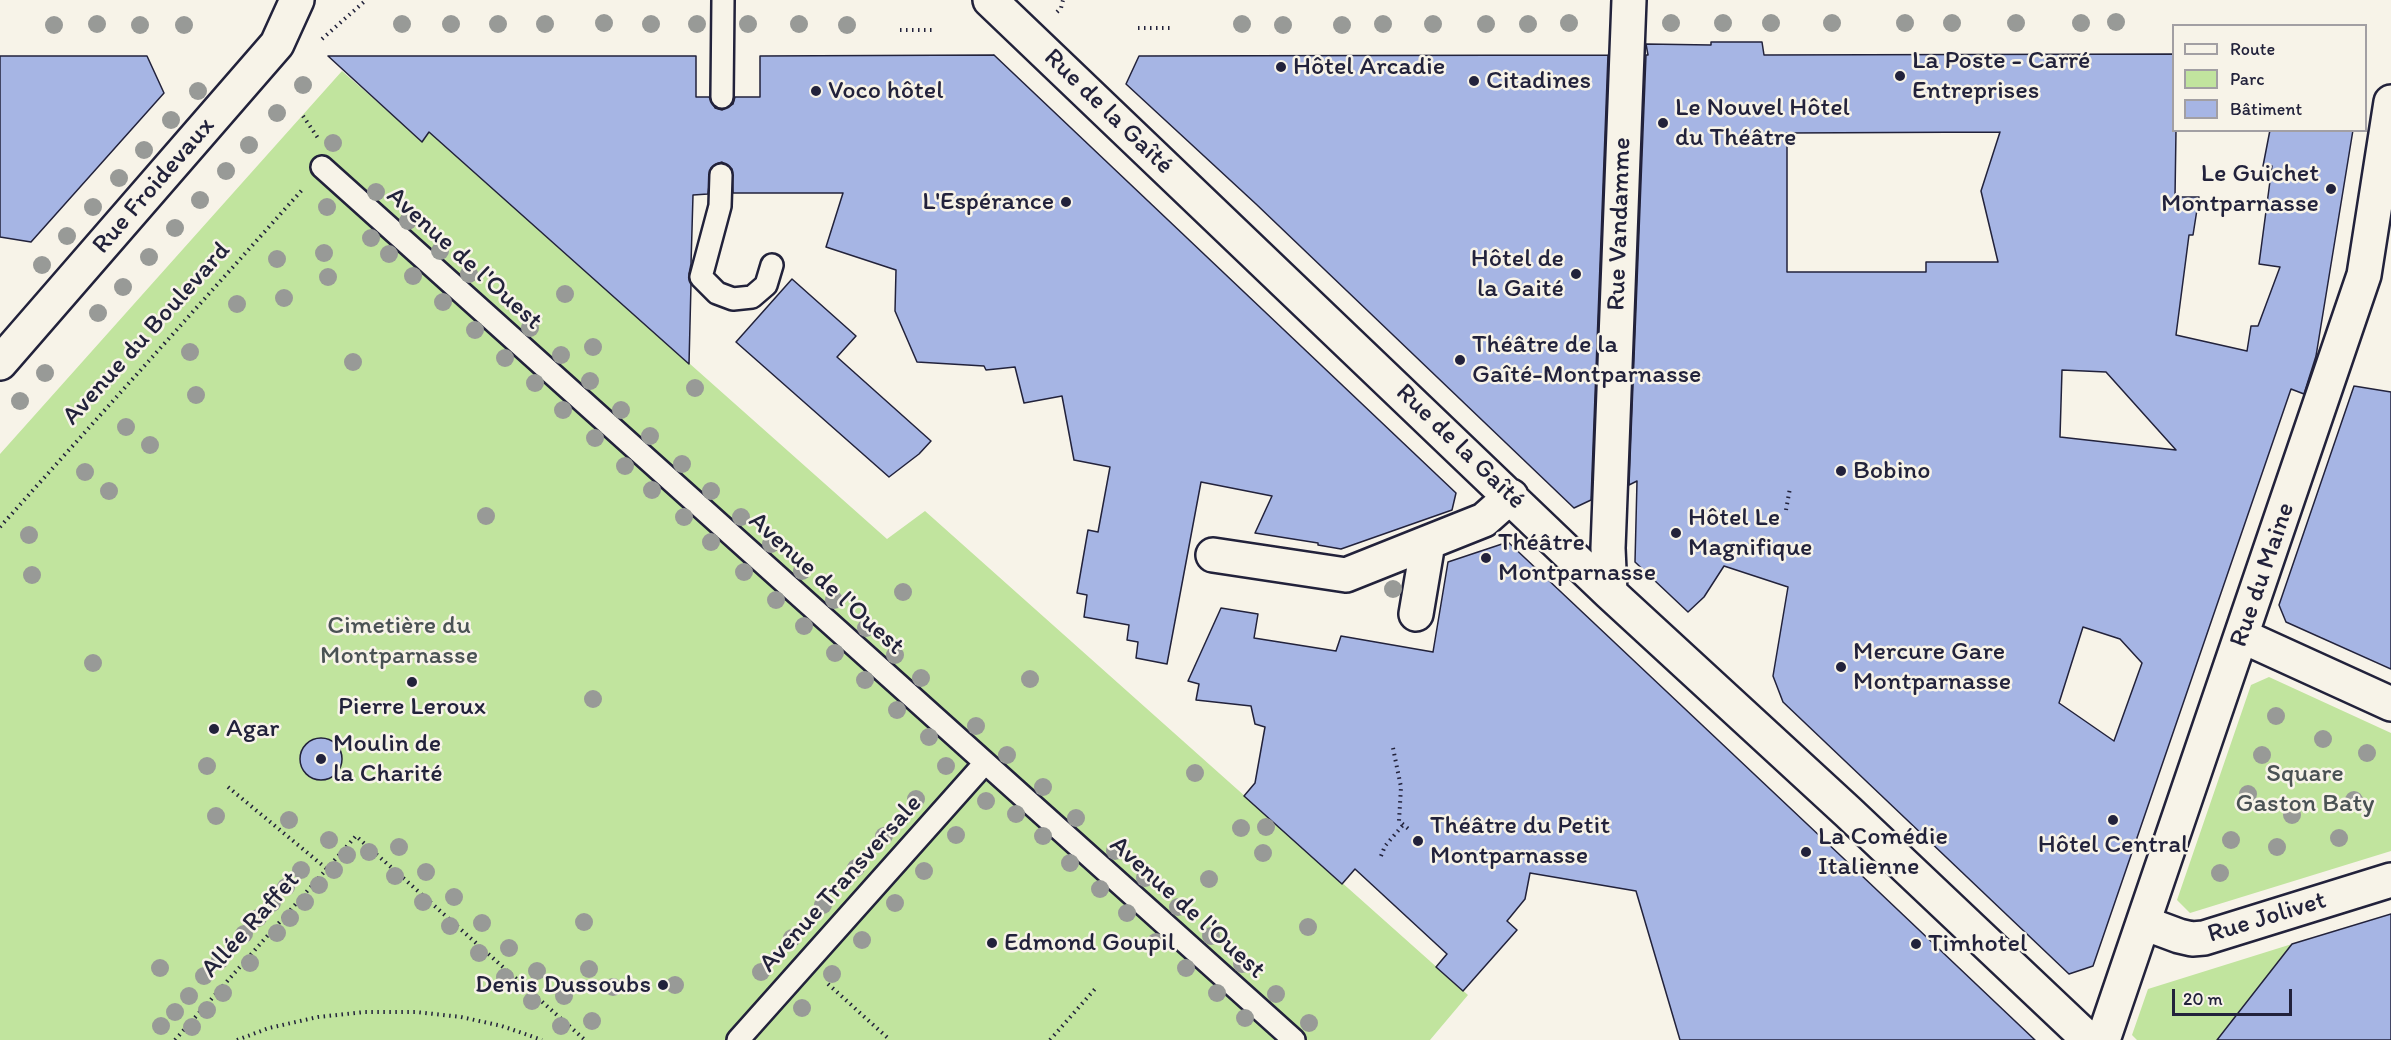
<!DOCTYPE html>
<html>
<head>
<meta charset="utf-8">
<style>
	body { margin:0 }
	#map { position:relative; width:2391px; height:1040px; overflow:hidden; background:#f7f3e8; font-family:Itim,sans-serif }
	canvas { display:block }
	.legend { position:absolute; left:2172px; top:24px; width:195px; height:108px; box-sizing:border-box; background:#f7f3e8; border:2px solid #a29fa3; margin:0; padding:8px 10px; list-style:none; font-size:18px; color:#22223b }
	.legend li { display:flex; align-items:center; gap:12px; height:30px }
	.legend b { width:30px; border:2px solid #a29fa3 }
	.scale { position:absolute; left:2172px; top:989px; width:120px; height:27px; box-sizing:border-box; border:3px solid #22223b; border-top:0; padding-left:8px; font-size:18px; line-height:21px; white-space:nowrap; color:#22223b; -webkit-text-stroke:4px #f7f3e8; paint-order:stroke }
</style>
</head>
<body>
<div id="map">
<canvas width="2391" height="1040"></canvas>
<ul class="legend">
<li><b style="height:8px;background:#f7f3e8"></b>Route</li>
<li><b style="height:16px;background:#c1e49e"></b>Parc</li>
<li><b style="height:16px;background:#a6b5e4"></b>Bâtiment</li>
</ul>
<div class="scale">20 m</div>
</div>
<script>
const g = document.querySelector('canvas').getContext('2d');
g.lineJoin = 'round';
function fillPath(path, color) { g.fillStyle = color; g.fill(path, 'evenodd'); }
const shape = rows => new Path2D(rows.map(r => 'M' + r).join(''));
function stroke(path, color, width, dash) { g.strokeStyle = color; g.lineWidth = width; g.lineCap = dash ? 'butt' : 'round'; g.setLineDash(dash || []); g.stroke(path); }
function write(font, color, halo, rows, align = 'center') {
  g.font = font + ' Itim,sans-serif'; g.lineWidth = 5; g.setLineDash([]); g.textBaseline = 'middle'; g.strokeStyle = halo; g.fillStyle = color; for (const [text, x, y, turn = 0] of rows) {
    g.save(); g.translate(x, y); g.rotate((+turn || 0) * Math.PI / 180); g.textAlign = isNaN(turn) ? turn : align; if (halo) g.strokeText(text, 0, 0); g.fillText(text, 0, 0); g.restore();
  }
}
fillPath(shape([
	[342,71,422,141,429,132,887,539,925,511,1468,995,1430,1040,0,1040,0,454],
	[2269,677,2391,733,2391,851,2190,913,2177,900,2251,685],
	[2292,944,2219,1037,2223,1040,2137,1040,2132,1035,2148,989]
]), '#c1e49e');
const building = shape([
	[1711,42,1762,42,1764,55,2174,54,2174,130,2176,130,2175,197,2199,197,2193,235,2189,235,2176,335,2247,351,2251,326,2258,326,2280,267,2259,264,2272,166,2263,166,2270,130,2353,130,2316,356,2304,394,2291,389,2093,966,2069,974,1783,702,1773,676,1788,587,1724,566,1704,597,1688,612,1635,562,1637,481,1629,485,1646,55,1648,55,1646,44,1711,45,1711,42],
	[2000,132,1981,191,1998,262,1926,262,1926,272,1787,272,1787,133,2000,132],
	[2062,370,2106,372,2176,450,2060,437,2062,370],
	[2083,627,2120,639,2142,663,2114,741,2059,703,2083,627],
	[994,55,1456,493,1452,510,1341,549,1318,545,1318,543,1255,533,1272,496,1201,482,1167,664,1136,658,1138,642,1127,640,1129,625,1084,617,1087,595,1077,593,1088,530,1098,532,1110,467,1074,460,1062,396,1024,403,1015,367,986,370,984,366,917,362,895,311,896,270,826,247,843,193,733,193,732,169,722,162,716,164,711,168,708,194,693,195,691,264,689,274,691,284,689,364,429,132,422,142,328,56,696,56,696,97,709,97,715,108,722,110,733,104,735,97,760,97,760,56,994,55],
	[1608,55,1591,500,1574,508,1256,204,1126,84,1139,56,1608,55],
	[0,56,147,56,164,93,31,242,0,237,0,56],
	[792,279,856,336,837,357,931,441,919,454,889,477,736,342,792,279],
	[2354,386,2391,392,2391,669,2286,622,2279,605,2354,386],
	[1508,542,1859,873,2035,1040,1680,1040,1636,891,1530,873,1525,899,1507,921,1517,930,1463,991,1436,967,1447,954,1355,869,1342,884,1244,796,1255,783,1265,727,1255,724,1251,706,1196,700,1199,684,1188,681,1221,608,1258,614,1254,638,1336,651,1341,636,1433,652,1448,562,1508,542],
	'300 759a21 21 0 1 1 42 0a21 21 0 1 1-42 0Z',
	[2391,914,2391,1040,2217,1040,2292,944,2391,914]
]);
fillPath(building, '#a6b5e4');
stroke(building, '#22223b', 1.5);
const lane = shape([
	[722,97,723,0],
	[322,167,1294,1040],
	[721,175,720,206,701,277,717,293,733,299,752,297,766,285,772,265],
	[738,1040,985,763]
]);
const street = shape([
	[990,0,1610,593,1848,812,2089,1040],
	[1213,555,1346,575,1484,520,1511,496],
	[1610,593,1608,548,1629,0],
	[1416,614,1428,543],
	[2242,636,2391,704],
	[2144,923,2179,936,2192,939,2204,938,2391,880],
	[2103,1040,2364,275,2391,102]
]);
const secondary = shape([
	[0,363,277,44,297,0]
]);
stroke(lane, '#22223b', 26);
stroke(street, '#22223b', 38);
stroke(secondary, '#22223b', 38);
stroke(shape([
	[1057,12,1061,8,1063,0],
	[1138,28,1170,28],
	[900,30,933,30],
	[322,39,366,0],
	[303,116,318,138],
	[1786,510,1790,488],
	[0,527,302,190],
	[1393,748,1401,787,1399,821,1411,831],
	[228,787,327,869],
	[1381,856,1385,846,1403,825],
	[828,984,890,1040],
	[175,1040,356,836,585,1040],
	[237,1040,269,1028,318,1017,365,1012,416,1012,461,1017,502,1026,542,1040],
	[1050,1040,1095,989]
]), '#22223b', 4, [1.5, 4.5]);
stroke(lane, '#f7f3e8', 21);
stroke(street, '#f7f3e8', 33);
stroke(secondary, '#f7f3e8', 33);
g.fillStyle = '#989a97';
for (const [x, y] of [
	[2116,22],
	[604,23],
	[1569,23],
	[1671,23],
	[1723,23],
	[1771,23],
	[1832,23],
	[1905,23],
	[1952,23],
	[2016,23],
	[2081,23],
	[97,24],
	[402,24],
	[451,24],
	[498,24],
	[545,24],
	[651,24],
	[697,24],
	[748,24],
	[799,24],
	[1242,24],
	[1383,24],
	[1433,24],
	[1486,24],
	[1528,24],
	[54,25],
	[140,25],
	[184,25],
	[847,25],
	[1283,25],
	[1342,25],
	[303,85],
	[198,91],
	[277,113],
	[171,120],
	[333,143],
	[249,145],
	[144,150],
	[226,171],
	[119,178],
	[376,192],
	[200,200],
	[93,207],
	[327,207],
	[408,221],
	[175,228],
	[67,236],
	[371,238],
	[440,251],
	[324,253],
	[389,254],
	[149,257],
	[277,259],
	[42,265],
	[469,274],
	[413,276],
	[328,277],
	[123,287],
	[565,294],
	[284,298],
	[443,302],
	[237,304],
	[98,313],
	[530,328],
	[475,330],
	[593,347],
	[190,352],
	[561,355],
	[505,358],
	[353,362],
	[45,373],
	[590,381],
	[535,383],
	[695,388],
	[196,395],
	[20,401],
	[563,410],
	[621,410],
	[126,427],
	[650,436],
	[595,438],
	[150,445],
	[682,464],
	[625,466],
	[85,472],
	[652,490],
	[109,491],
	[711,491],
	[486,516],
	[684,517],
	[741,517],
	[29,535],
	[711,542],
	[771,544],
	[802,571],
	[744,572],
	[32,575],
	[1393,589],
	[903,592],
	[776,600],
	[834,600],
	[804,626],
	[866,628],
	[835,653],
	[895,655],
	[93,663],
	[921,678],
	[1030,679],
	[865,680],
	[593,699],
	[897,710],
	[2276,716],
	[976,726],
	[929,737],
	[2323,739],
	[2367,753],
	[1007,755],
	[2262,755],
	[207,766],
	[946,766],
	[1195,773],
	[1043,787],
	[2248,794],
	[916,799],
	[2354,800],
	[986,801],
	[1016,814],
	[2292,815],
	[216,816],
	[1076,818],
	[289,820],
	[1266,827],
	[1241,828],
	[956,835],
	[884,836],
	[1043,836],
	[2339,838],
	[329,840],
	[2231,840],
	[399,847],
	[2277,847],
	[1115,851],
	[369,852],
	[1263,853],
	[347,855],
	[1070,863],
	[856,868],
	[301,870],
	[334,870],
	[924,871],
	[426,872],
	[2220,873],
	[395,876],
	[1145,878],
	[1209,879],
	[319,885],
	[286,887],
	[1100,889],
	[454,897],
	[305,902],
	[423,902],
	[272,903],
	[895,903],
	[823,905],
	[1178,907],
	[1127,913],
	[258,918],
	[290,918],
	[584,922],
	[482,923],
	[450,926],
	[1308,927],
	[277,933],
	[244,934],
	[1211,936],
	[792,938],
	[862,940],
	[1156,942],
	[509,948],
	[479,953],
	[220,960],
	[250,963],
	[1242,964],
	[160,968],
	[1186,968],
	[589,969],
	[537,971],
	[761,972],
	[832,974],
	[204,976],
	[505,977],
	[675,985],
	[613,987],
	[223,993],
	[1217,993],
	[1276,994],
	[189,996],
	[564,996],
	[532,1001],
	[802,1008],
	[207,1010],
	[175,1012],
	[1245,1018],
	[592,1021],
	[1309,1023],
	[161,1026],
	[561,1026],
	[192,1027]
]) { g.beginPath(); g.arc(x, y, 9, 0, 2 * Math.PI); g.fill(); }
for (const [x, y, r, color] of [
	[1281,67,6,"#22223b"],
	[1900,76,6,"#22223b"],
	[1474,81,6,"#22223b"],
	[816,91,6,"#22223b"],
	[1663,123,6,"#22223b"],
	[2331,189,6,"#22223b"],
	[1066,202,6,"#22223b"],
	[1576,274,6,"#22223b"],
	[1460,360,6,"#22223b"],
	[1841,471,6,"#22223b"],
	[1676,533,6,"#22223b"],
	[1486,558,6,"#22223b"],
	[1841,667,6,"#22223b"],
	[412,682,6,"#22223b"],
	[214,729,6,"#22223b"],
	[321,759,6,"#22223b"],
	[2113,820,6,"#22223b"],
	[1418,841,6,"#22223b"],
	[1806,852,6,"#22223b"],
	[992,943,6,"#22223b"],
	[1916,944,6,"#22223b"],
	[663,985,6,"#22223b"]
]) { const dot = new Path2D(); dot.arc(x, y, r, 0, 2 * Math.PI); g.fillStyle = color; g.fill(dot); stroke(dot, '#f7f3e8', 2); }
write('26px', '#22223b', '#f7f3e8', [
	["La Poste - Carré",1912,61],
	["Entreprises",1912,91],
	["Hôtel Arcadie",1293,67],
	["Citadines",1486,81],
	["Voco hôtel",828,91],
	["Le Nouvel Hôtel",1675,108],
	["du Théâtre",1675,138],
	["Le Guichet",2319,174,"right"],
	["Montparnasse",2319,204,"right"],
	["L'Espérance",1054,202,"right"],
	["Hôtel de",1564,259,"right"],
	["la Gaité",1564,289,"right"],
	["Théâtre de la",1472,345],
	["Gaîté-Montparnasse",1472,375],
	["Bobino",1853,471],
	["Hôtel Le",1688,518],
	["Magnifique",1688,548],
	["Théâtre",1498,543],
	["Montparnasse",1498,573],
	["Mercure Gare",1853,652],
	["Montparnasse",1853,682],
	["Pierre Leroux",412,707,"center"],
	["Agar",226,729],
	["Moulin de",333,744],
	["la Charité",333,774],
	["Théâtre du Petit",1430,826],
	["Montparnasse",1430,856],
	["La Comédie",1818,837],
	["Italienne",1818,867],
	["Hôtel Central",2113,845,"center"],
	["Edmond Goupil",1004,943],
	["Timhotel",1928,944],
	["Denis Dussoubs",651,985,"right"]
], 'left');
write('26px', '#22223b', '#f7f3e8', [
	["Rue de la Gaîté",1108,112,44],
	["Rue Froidevaux",154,186,-49],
	["Rue Vandamme",1620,224,-88],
	["Avenue de l'Ouest",464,259,42],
	["Avenue du Boulevard",147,334,-48],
	["Rue de la Gaîté",1460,447,44],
	["Rue du Maine",2263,575,-71],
	["Avenue de l'Ouest",826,584,42],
	["Avenue Transversale",841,884,-48],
	["Avenue de l'Ouest",1187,908,42],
	["Rue Jolivet",2267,918,-17],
	["Allée Raffet",251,925,-48]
]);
write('26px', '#4a5254', '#f7f3e8', [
	["Cimetière du",399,626],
	["Montparnasse",399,656],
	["Square",2305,774],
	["Gaston Baty",2305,804]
]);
</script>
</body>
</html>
